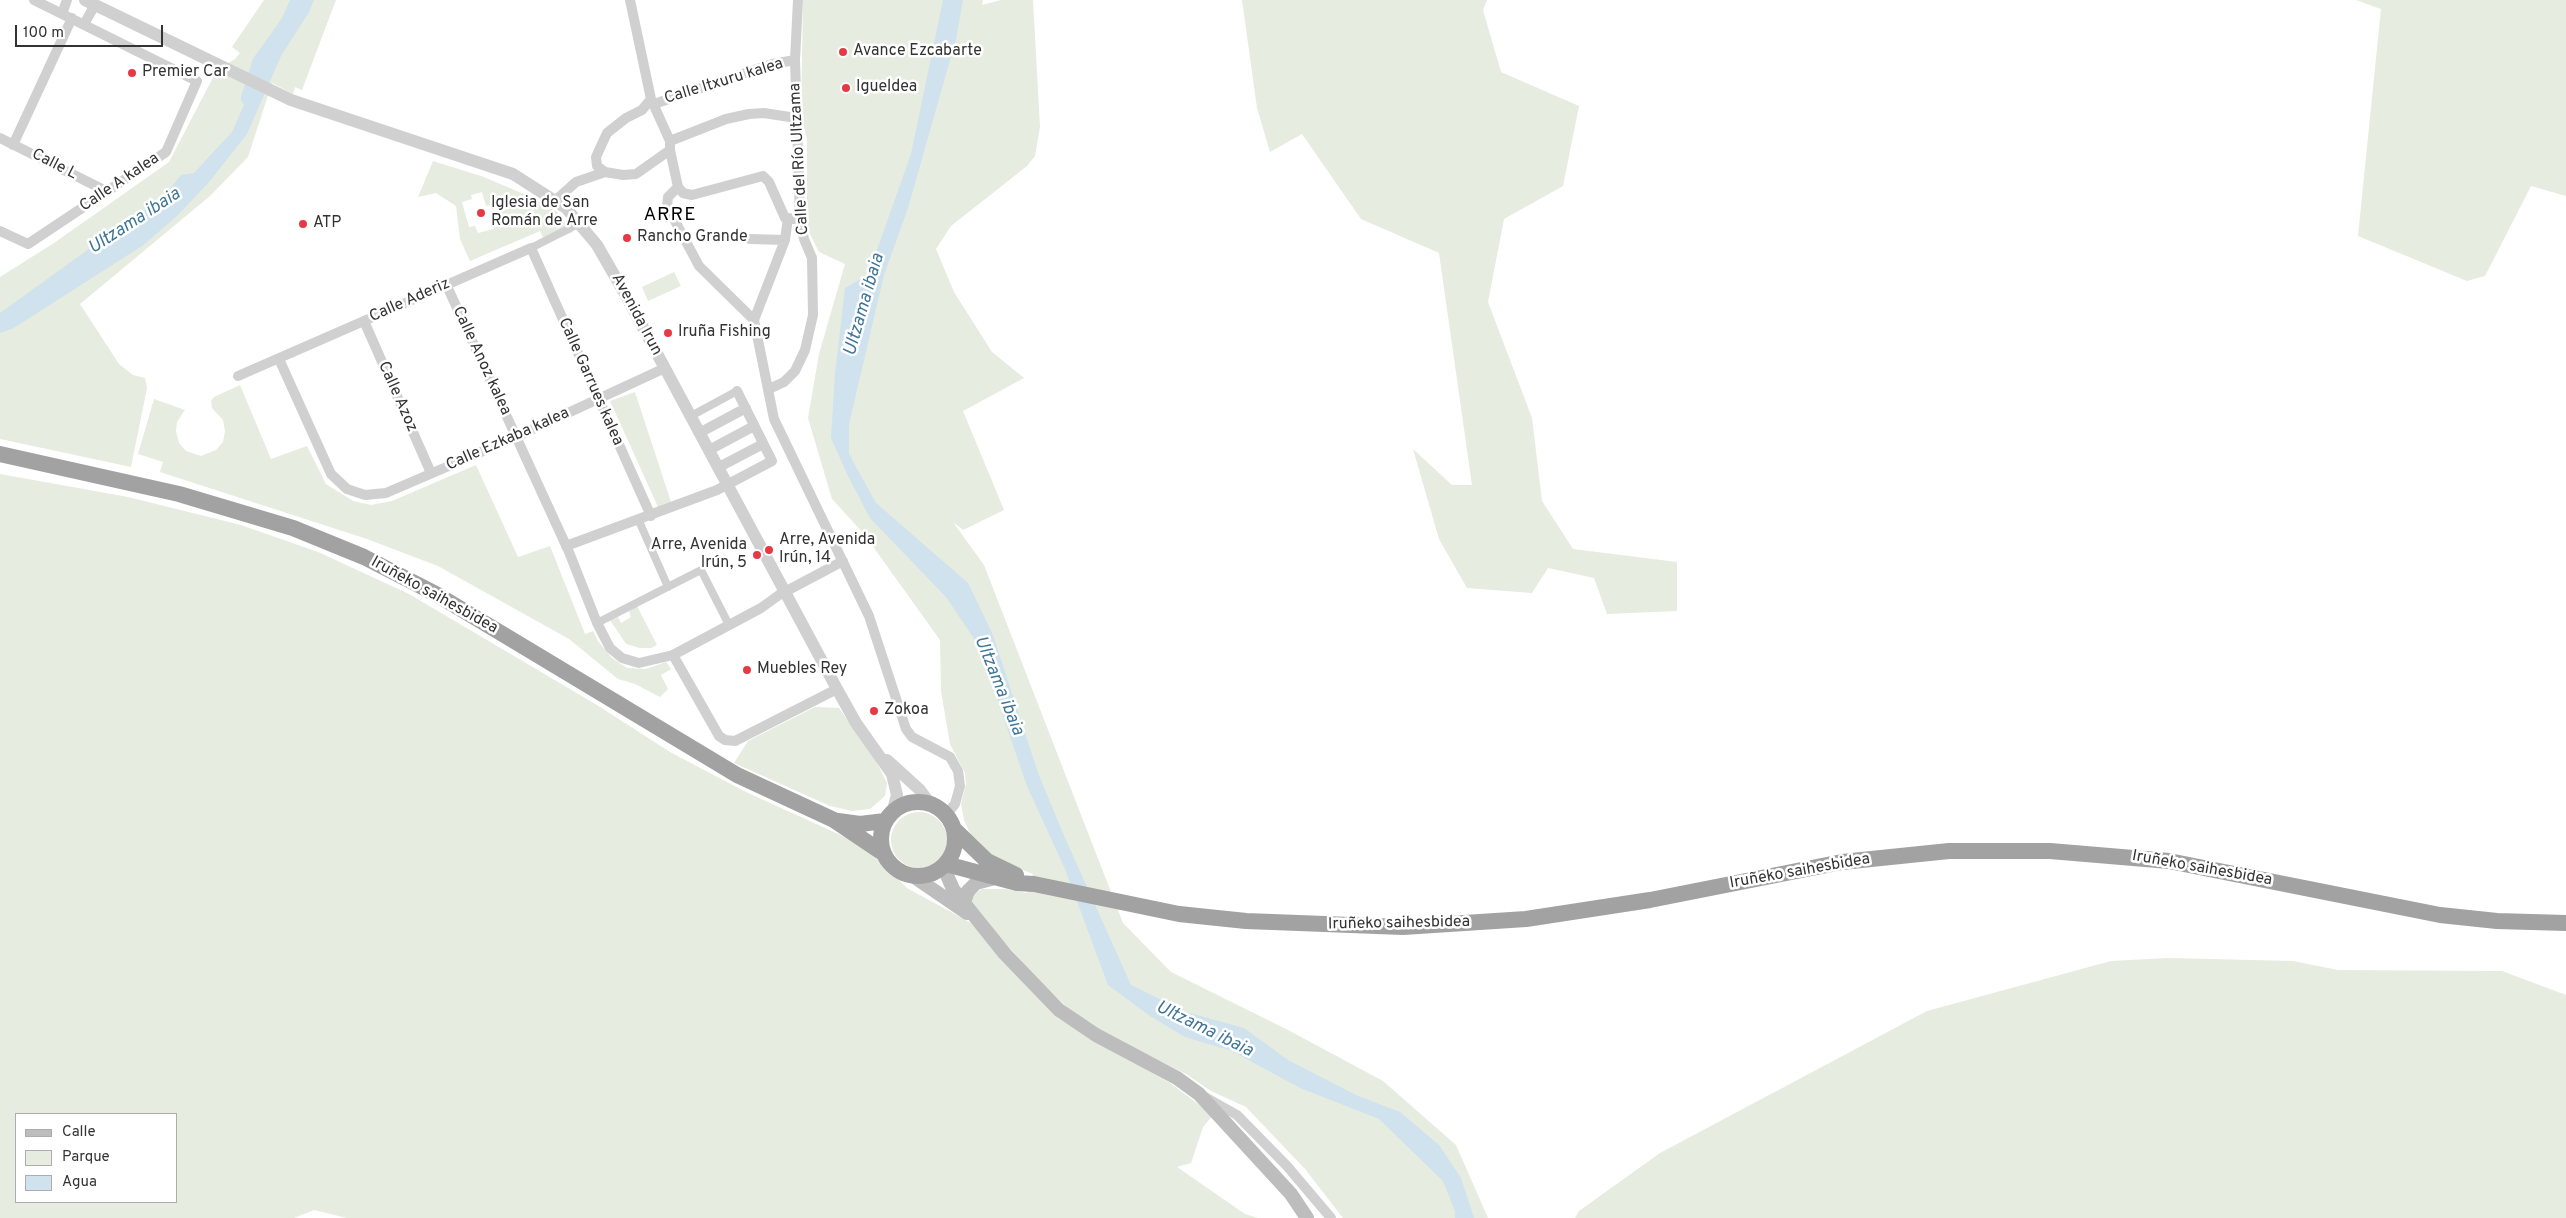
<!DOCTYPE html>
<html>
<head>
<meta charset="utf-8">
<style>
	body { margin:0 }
	#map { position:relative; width:2566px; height:1218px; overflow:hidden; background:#fff; font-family:Overpass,sans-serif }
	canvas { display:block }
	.legend { position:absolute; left:15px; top:1113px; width:162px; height:90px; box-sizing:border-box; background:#fff; border:1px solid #adadad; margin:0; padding:6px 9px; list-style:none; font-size:15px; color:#333 }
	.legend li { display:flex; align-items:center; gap:10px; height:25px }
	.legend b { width:25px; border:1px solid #adadad }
	.scale { position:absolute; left:15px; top:25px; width:148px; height:22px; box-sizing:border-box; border:2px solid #333; border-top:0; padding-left:6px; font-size:15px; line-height:18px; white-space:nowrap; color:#333; -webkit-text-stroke:4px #fff; paint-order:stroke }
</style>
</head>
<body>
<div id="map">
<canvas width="2566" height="1218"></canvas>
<ul class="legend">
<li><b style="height:6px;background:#bdbdbd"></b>Calle</li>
<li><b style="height:14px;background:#e6ecdf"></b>Parque</li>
<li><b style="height:14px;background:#cfe2ee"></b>Agua</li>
</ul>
<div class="scale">100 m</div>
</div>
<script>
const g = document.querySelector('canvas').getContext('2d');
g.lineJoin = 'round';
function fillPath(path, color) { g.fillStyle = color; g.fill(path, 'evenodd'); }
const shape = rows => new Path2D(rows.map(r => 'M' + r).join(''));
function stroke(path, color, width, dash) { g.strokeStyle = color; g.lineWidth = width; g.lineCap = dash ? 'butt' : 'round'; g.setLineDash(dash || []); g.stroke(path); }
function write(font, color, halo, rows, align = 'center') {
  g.font = font + ' Overpass,sans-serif'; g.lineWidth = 5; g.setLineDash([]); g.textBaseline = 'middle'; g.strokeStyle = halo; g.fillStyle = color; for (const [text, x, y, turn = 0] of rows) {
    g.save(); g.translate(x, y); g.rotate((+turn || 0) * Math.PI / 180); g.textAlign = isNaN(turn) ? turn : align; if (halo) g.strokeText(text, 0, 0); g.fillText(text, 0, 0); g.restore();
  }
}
fillPath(shape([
	[264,0,336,0,302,90,295,87,293,94,272,83,248,157,210,196,80,304,119,364,133,375,145,378,147,388,131,467,0,439,0,277,54,243,169,162,217,70,235,59,240,53,232,47],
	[803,0,983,0,982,5,1001,0,1033,0,1040,127,1035,156,1027,166,951,226,936,249,954,292,992,352,1024,378,963,411,1004,510,963,530,953,522,984,565,1123,923,1171,972,1288,1030,1383,1081,1456,1145,1488,1218,1343,1218,1305,1169,1246,1107,1211,1091,1186,1074,1104,1033,1072,1012,1032,973,970,904,973,895,982,889,1005,889,1027,893,1033,874,990,857,972,838,964,820,961,804,966,784,965,773,950,744,941,691,940,640,864,534,832,499,808,418,819,354,845,264,819,252,807,228,807,139,801,115],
	[1242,0,1487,0,1483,10,1501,72,1579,106,1563,186,1504,219,1488,302,1532,418,1542,501,1573,549,1677,562,1677,611,1607,614,1594,578,1548,568,1532,593,1467,588,1439,539,1413,449,1452,485,1472,485,1439,253,1361,219,1302,134,1270,152,1257,108],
	[2356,0,2566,0,2566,196,2531,186,2485,276,2467,281,2358,236,2381,9],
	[433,161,484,177,526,195,556,211,573,232,546,243,540,231,470,261,460,239,456,206,436,193,418,197],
	[482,192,486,206,493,204,496,206,498,216,492,220,494,229,478,233,475,226,469,227,462,202,472,199,471,195],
	[674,272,681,286,648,301,642,287],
	[240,385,271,459,307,446,326,484,353,501,371,505,392,501,476,465,518,557,550,546,585,634,593,631,598,641,612,658,627,668,646,669,666,662,671,669,661,675,668,689,660,697,635,684,618,679,569,639,438,566,367,539,160,472,163,462,138,454,154,399,185,410,177,422,176,431,179,443,186,451,201,456,216,450,223,442,225,431,223,420,212,408,211,401,214,397],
	[635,392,671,502,658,507,610,401],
	[0,474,128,497,241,525,318,552,409,594,597,705,670,752,746,792,847,838,868,851,907,888,971,923,1058,1018,1170,1083,1213,1115,1203,1127,1191,1163,1177,1167,1245,1214,1258,1218,347,1218,314,1210,294,1218,0,1218],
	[16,1114,176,1114,176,1202,16,1202],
	[637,606,657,645,651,648,640,648,626,644,610,620,618,617,621,623,631,617,629,611],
	[815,707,839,708,875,759,887,783,885,796,870,809,852,811,830,806,734,763,748,741],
	'891 840a28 28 0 1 1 56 0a28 28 0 1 1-56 0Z',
	[2169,958,2293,961,2338,970,2502,971,2566,995,2566,1218,1575,1218,1579,1211,1660,1153,1927,1011,2111,961]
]), '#e6ecdf');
fillPath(shape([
	[290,0,314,0,309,12,281,56,247,134,209,182,176,217,142,246,12,329,0,333,0,313,118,228,162,199,181,175,194,173,232,132],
	[943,0,963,0,956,39,908,208,884,275,849,424,849,454,876,503,968,583,993,635,1038,773,1065,838,1131,985,1186,1012,1244,1028,1288,1060,1356,1095,1400,1112,1439,1145,1461,1178,1474,1218,1455,1218,1455,1211,1443,1181,1379,1119,1300,1088,1232,1051,1185,1037,1150,1016,1108,985,1065,869,1027,786,979,646,946,597,870,518,848,476,831,438,835,374,845,288,868,275,911,154]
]), '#cfe2ee');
stroke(shape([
	[250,98,261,63,299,10,303,0]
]), '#cfe2ee', 18);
stroke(shape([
	[531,248,580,223],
	[691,416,737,391],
	[639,521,668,587],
	[597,623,701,570,729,625]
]), '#d0d0d0', 8);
stroke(shape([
	[630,0,651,99,670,141],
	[62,14,67,0],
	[84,24,95,5],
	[654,104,772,64,795,60],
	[0,138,108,192],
	[13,145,72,18],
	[670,150,678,187,668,197,667,206,699,266,754,320,774,419,869,616,906,729,912,737,950,757,958,771,960,786,955,804,946,815],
	[605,172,597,166,596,157,607,133,626,118,642,110,651,99],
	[678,187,683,193,692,195,763,176,769,182,785,218,788,218],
	[556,200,576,182,605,172,623,175,636,174,670,150,670,141,726,119,749,114,764,113,796,118],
	[0,231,28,244,166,152,197,81,34,0],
	[750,239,785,240],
	[446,284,569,552,597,623,610,648,622,658,639,663,673,655,761,608,779,595,843,561],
	[754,320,785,240,788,218,794,219],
	[364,321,431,473],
	[279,359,331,474,347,489,365,495,386,493,516,437,665,368],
	[238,376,531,248,651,516],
	[769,389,784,382,795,371,805,350,813,315,812,258,804,239,800,219,795,60,798,0],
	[701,432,746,408],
	[711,449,754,426],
	[719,467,763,444],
	[566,546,717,490,772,461,737,391],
	[673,655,719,736,725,740,735,741,837,689],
	[1205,1097,1237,1115,1287,1166,1331,1218]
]), '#d0d0d0', 10);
stroke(shape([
	[85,0,291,100,513,174,566,208,597,245,624,292,837,689,856,723,892,774,897,795,892,813],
	[887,760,920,790,931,805]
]), '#d0d0d0', 12);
stroke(shape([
	[943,866,953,889,976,918,1005,954,1059,1010,1096,1035,1177,1078,1199,1094,1291,1194,1307,1218],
	[913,876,967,913],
	[964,902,968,891,976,883,995,878]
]), '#bdbdbd', 14);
stroke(shape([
	[0,454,179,494,293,528,364,557,436,594,737,775,834,820,883,853],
	'881 839a37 37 0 1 1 74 0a37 37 0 1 1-74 0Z',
	[838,821,860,824,885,821],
	[954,829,987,861,1016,875],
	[946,864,1017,883,1034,884,1179,914,1246,921,1403,927,1526,919,1650,900,1842,862,1949,851,2050,851,2169,861,2440,915,2497,921,2566,923]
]), '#a2a2a2', 16);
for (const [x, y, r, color] of [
	[843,52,5,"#e63946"],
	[132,73,5,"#e63946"],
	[846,88,5,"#e63946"],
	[481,213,5,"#e63946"],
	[303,224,5,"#e63946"],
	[627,238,5,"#e63946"],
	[668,333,5,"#e63946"],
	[769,550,5,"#e63946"],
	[757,555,5,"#e63946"],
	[747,670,5,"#e63946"],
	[874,711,5,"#e63946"]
]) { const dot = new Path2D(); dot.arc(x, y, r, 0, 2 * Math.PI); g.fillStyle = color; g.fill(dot); stroke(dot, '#fff', 2); }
write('16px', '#333', '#fff', [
	["Avance Ezcabarte",853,52],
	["Premier Car",142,73],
	["Igueldea",856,88],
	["Iglesia de San",491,204],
	["Román de Arre",491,222],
	["ATP",313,224],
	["Rancho Grande",637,238],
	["Iruña Fishing",678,333],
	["Arre, Avenida",779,541],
	["Irún, 14",779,559],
	["Arre, Avenida",747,546,"right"],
	["Irún, 5",747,564,"right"],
	["Muebles Rey",757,670],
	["Zokoa",884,711]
], 'left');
write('16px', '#333', '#fff', [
	["Calle Itxuru kalea",724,82,-17],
	["Calle del Río Ultzama",800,159,-93],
	["Calle L",54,165,27],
	["Calle A kalea",120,183,-34],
	["Calle Aderiz",410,301,-24],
	["Avenida Irun",636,315,62],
	["Calle Anoz kalea",481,361,65],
	["Calle Garrues kalea",590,382,66],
	["Calle Azoz",397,397,66],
	["Calle Ezkaba kalea",508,440,-24],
	["Iruñeko saihesbidea",434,596,29],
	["Iruñeko saihesbidea",2202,869,10],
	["Iruñeko saihesbidea",1800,872,-10],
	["Iruñeko saihesbidea",1399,924,-1]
]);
write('italic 18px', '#3f7597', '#fff', [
	["Ultzama ibaia",135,222,-33],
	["Ultzama ibaia",865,305,-74],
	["Ultzama ibaia",998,686,68],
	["Ultzama ibaia",1204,1030,26]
]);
g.letterSpacing = '1px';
write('19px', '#000', '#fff', [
	["ARRE",670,216]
]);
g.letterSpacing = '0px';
</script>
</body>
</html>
